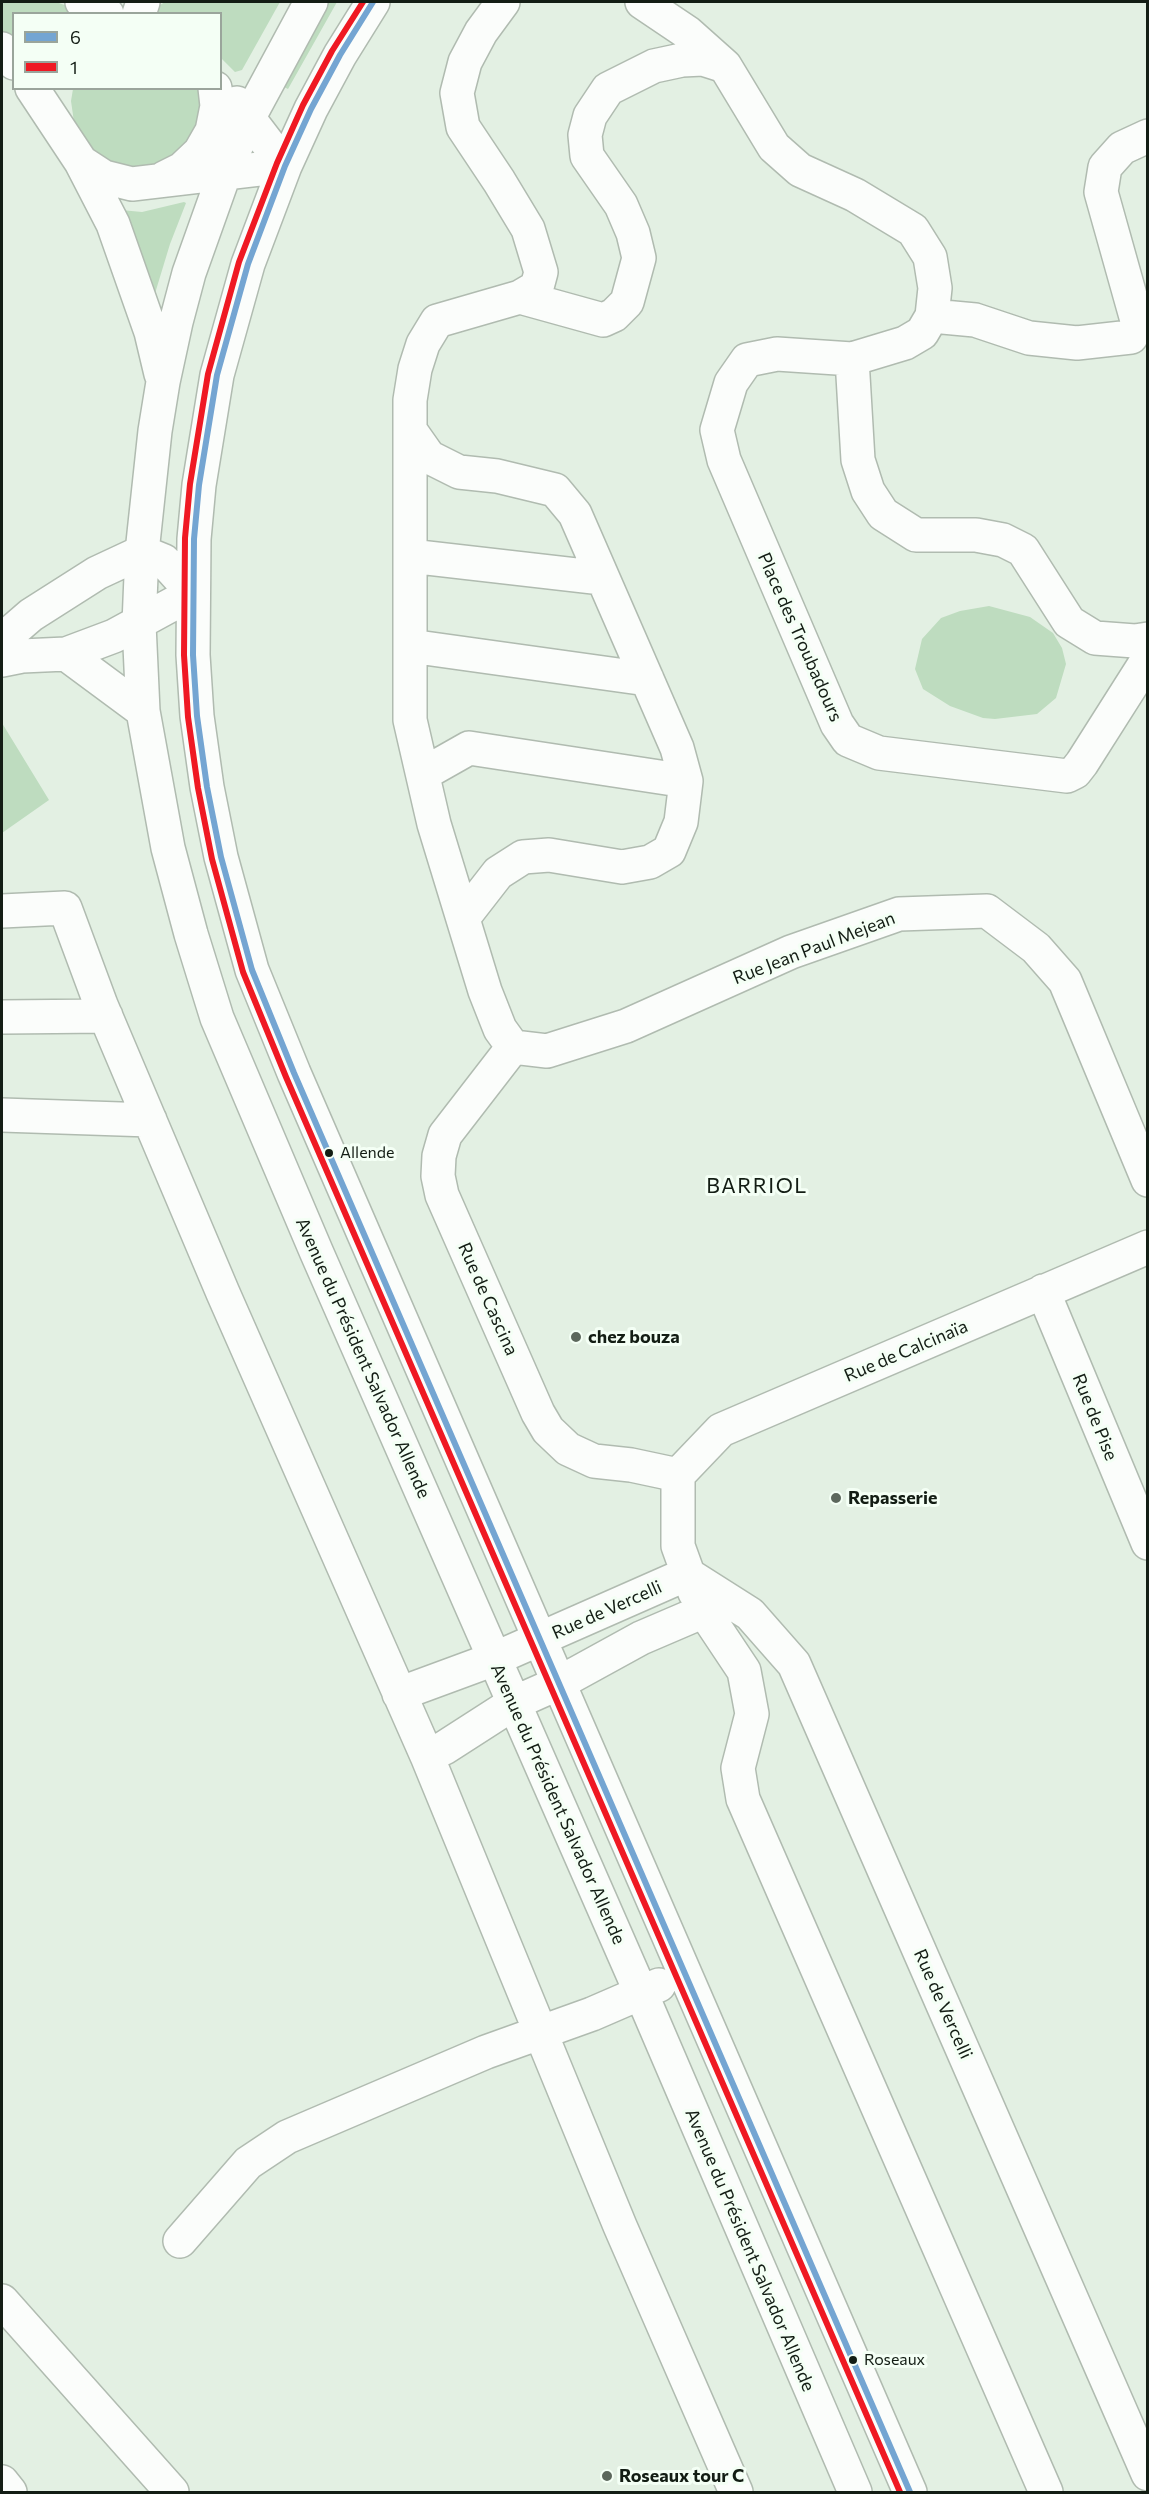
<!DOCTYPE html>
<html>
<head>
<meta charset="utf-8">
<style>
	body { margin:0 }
	#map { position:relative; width:1149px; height:2494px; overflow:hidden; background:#e3f0e3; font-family:Commissioner,sans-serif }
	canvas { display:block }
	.frame { position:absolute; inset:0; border:3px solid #131d14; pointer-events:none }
	.legend { position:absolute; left:12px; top:12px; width:210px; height:78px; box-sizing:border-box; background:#f4fff5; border:2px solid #9aa59b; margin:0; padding:8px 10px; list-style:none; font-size:18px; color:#131d14 }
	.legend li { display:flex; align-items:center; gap:12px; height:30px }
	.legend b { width:30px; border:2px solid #9aa59b }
</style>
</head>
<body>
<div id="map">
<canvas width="1149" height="2494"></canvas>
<div class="frame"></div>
<ul class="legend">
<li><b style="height:8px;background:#74a5d2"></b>6</li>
<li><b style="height:8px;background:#ef1923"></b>1</li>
</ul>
</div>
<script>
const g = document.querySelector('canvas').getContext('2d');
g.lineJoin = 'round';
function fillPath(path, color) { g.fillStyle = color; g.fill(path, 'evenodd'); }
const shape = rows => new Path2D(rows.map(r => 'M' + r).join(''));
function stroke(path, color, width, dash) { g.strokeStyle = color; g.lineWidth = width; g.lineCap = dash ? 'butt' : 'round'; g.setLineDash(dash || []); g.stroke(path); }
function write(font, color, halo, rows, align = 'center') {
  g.font = font + ' Commissioner,sans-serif'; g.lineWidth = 6; g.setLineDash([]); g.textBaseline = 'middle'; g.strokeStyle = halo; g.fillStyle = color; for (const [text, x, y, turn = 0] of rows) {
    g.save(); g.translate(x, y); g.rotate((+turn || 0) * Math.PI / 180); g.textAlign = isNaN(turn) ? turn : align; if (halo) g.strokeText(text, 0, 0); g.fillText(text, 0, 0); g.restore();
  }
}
fillPath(shape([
	[2,2,56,2,88,13,14,14,13,49,2,35],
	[165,2,280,2,242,70,235,72,221,58,220,14,162,13,156,11,155,8],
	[329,2,337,2,288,89,282,86],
	[199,88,200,115,192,135,179,151,161,163,140,167,119,165,100,156,84,141,74,122,71,101,73,89],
	[184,202,186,203,170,244,153,300,121,210,142,212],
	[989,606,1030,617,1053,633,1062,648,1066,664,1056,698,1037,714,995,719,983,718,950,706,923,689,915,669,922,639,941,618,960,611],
	[2,723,49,800,2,833]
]), '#bedcbf');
const minor = shape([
	[82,2,107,14],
	[311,2,249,117,225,172,189,273,176,322,163,382,155,431,142,552,139,624,143,711,168,848,191,934,217,1018,316,1251,641,1993,855,2492],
	[373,2,340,55,311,109,285,166,248,264,217,375,199,485,194,539,193,655,197,716,207,787,221,857,252,970,294,1073,910,2492],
	[503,2,481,32,465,62,457,93,463,127,499,181,528,229,541,272,537,287,520,297,437,321,423,344,415,369,410,400,410,720,434,824,485,991,500,1029,513,1047],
	[642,2,688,33,725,66,774,147,800,170,855,195,913,230,930,257,935,288,932,316],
	[139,14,143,2],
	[2,49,14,63],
	[32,88,81,162,113,224,151,332,161,374],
	[237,103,285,166],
	[81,162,104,177,132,184,285,166],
	[164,178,182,169,200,152,212,131,217,106,215,88],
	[520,297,603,320,614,315,627,302,639,258,633,233,621,205,587,156,585,135,590,116,608,89,654,66,682,60,703,59,725,66],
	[1138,324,1101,192,1105,167,1122,148,1148,136],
	[852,359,905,343,922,333,932,316,975,320,1029,338,1077,343,1131,337],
	[410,430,429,457,459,472,497,476,555,490,575,514,677,748,686,781,681,822,669,851,650,862,622,867,549,855,523,857,498,873,463,918],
	[410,556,602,578],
	[1148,639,1135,641,1095,638,1069,622,1023,550,1003,540,976,535,916,535,883,514,868,491,858,460,852,359,777,354,747,360,731,383,717,430,724,460,837,724,848,740,879,753,1067,776,1075,772,1082,763,1148,659],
	[2,640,31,615,97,573,142,552,164,561,193,593,114,636,66,654],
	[410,646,647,679],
	[2,660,22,656,66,654,143,711],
	[423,774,469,748,686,781],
	[2,911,65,908,101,1005,223,1293,427,1756,620,2226,736,2492],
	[2,1017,106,1016],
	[513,1047,547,1051,626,1026,791,952,899,914,987,911,1036,948,1065,981,1148,1180],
	[513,1047,445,1135,439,1156,438,1176,442,1195,538,1413,548,1430,568,1449,594,1461,631,1465,678,1475],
	[2,1115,150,1120],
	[1043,1291,1148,1543],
	[678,1475,721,1430,1148,1247],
	[678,1475,678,1546,695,1593],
	[399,1694,494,1659,687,1574,750,1614,794,1664,1148,2474],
	[427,1756,444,1748,514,1703,559,1683,641,1638,704,1611,744,1671,752,1714,738,1768,743,1799,1046,2492],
	[180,2241,248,2163,287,2137,486,2052,592,2014,659,1985],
	[2,2301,172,2492],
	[2,2482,10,2492]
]);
stroke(minor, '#b0bbb0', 36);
stroke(minor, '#fbfdfb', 33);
stroke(shape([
	[373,2,340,55,311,109,285,166,248,264,217,375,199,485,194,539,193,655,197,716,207,787,221,857,252,970,294,1073,910,2492]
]), '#74a5d2', 6);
stroke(shape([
	[363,2,332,51,303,105,277,163,239,262,208,374,190,484,185,538,184,655,188,717,198,788,212,859,243,972,286,1077,900,2492]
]), '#ef1923', 6);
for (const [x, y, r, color] of [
	[329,1153,5,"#131d14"],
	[576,1337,6,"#5c675c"],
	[836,1498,6,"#5c675c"],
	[853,2360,5,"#131d14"],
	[607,2476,6,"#5c675c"]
]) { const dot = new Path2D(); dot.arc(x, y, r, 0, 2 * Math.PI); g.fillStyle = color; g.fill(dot); stroke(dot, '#f4fff5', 2); }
write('16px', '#131d14', '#f4fff5', [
	["Allende",340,1153],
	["Roseaux",864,2360]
], 'left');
write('18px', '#131d14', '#f4fff5', [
	["Place des Troubadours",800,637,66],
	["Rue Jean Paul Mejean",814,948,-21],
	["Rue de Cascina",488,1299,66],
	["Rue de Calcinaïa",906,1351,-23],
	["Avenue du Président Salvador Allende",363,1358,66],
	["Rue de Pise",1095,1417,68],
	["Rue de Vercelli",607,1610,-24],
	["Avenue du Président Salvador Allende",558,1804,66],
	["Rue de Vercelli",943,2004,66],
	["Avenue du Président Salvador Allende",750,2250,67]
]);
write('bold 18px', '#131d14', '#f4fff5', [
	["chez bouza",588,1337],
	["Repasserie",848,1498],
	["Roseaux tour C",619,2476]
], 'left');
g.letterSpacing = '1.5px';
write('21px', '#131d14', '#f4fff5', [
	["BARRIOL",757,1186]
]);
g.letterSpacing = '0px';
</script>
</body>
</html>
